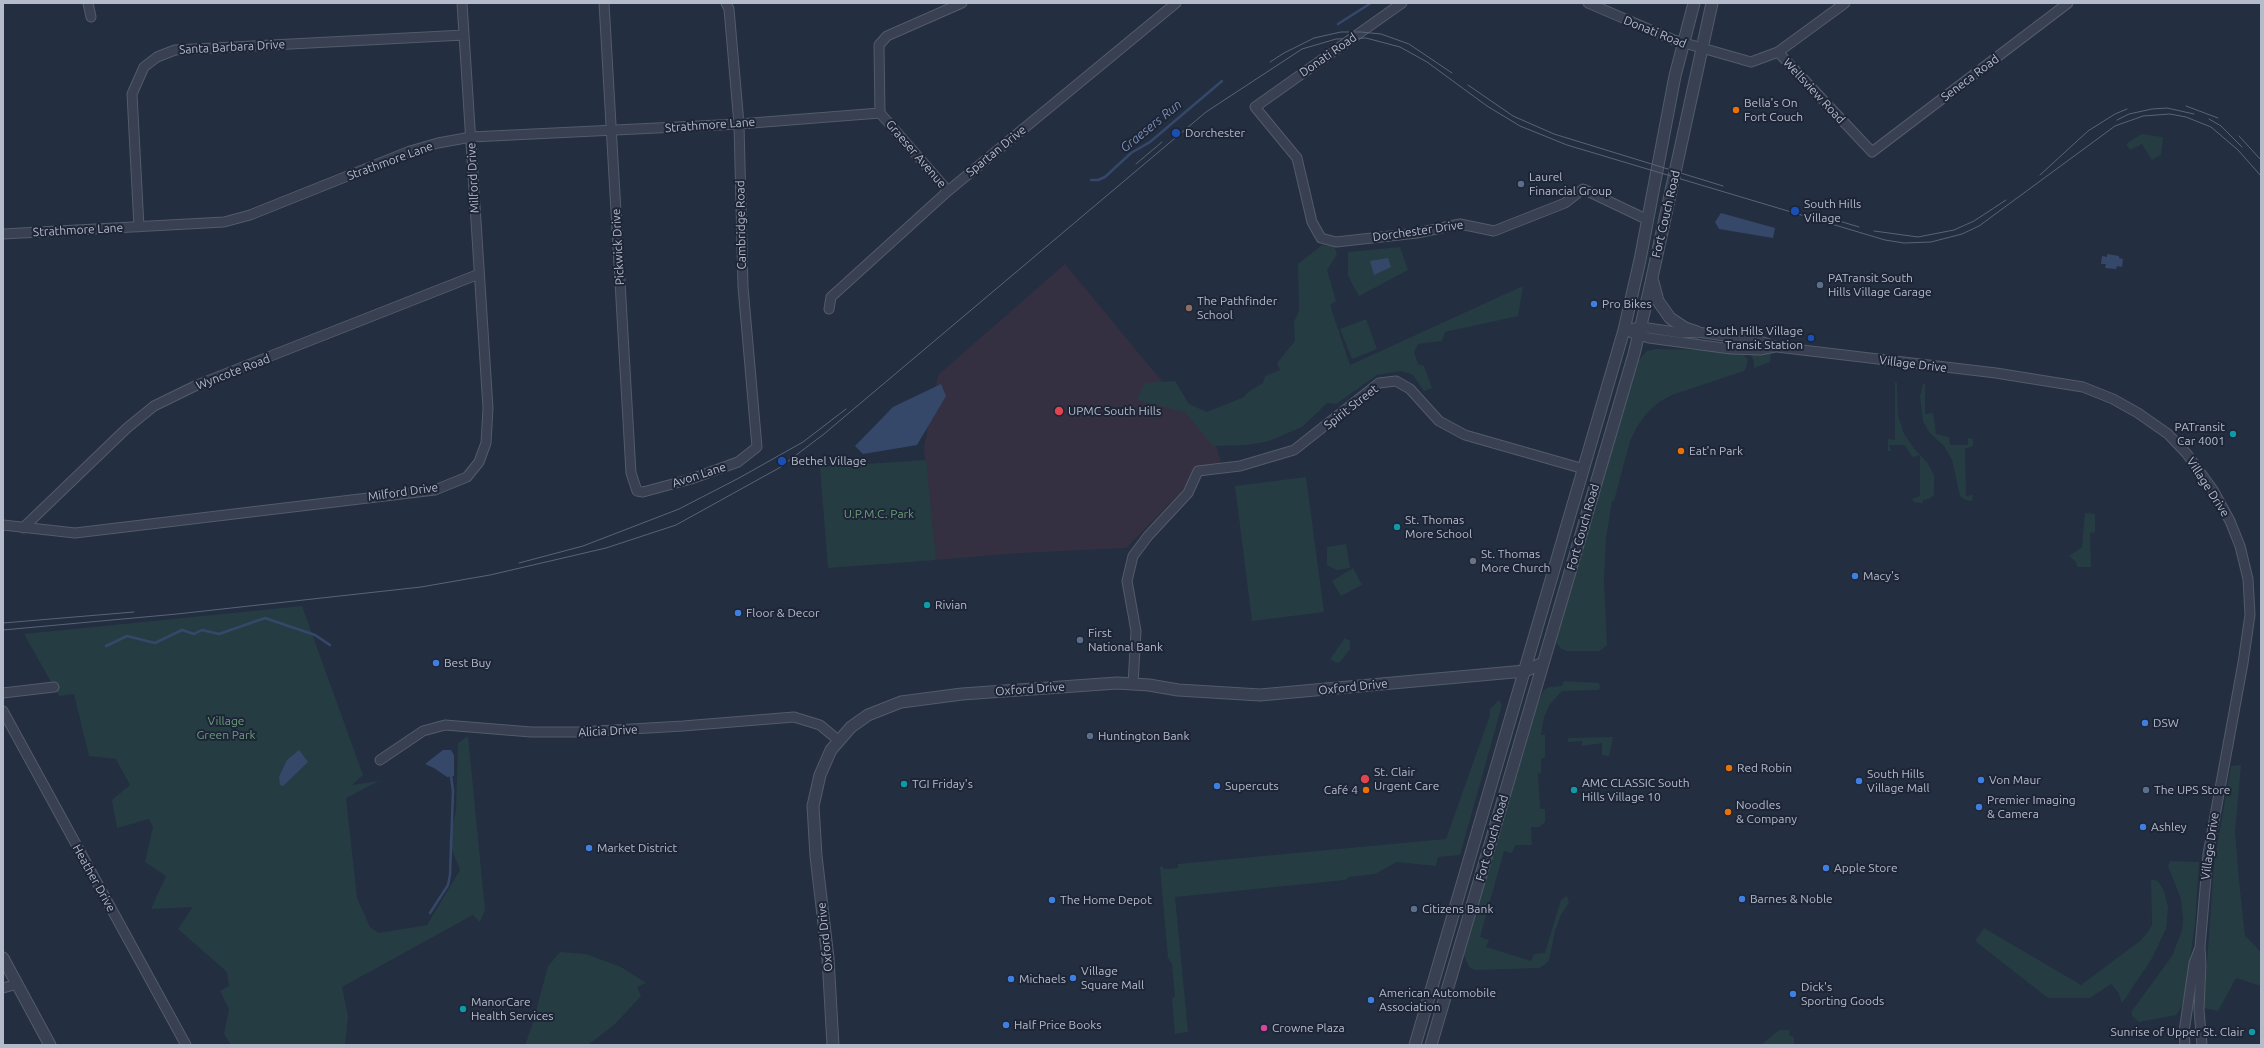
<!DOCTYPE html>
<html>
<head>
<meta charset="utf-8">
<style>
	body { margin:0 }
	#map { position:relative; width:2264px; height:1048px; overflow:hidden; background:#232e41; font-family:Ubuntu,sans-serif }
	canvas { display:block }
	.frame { position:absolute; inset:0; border:4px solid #b4bbcb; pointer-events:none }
</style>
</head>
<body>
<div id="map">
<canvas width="2264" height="1048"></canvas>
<div class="frame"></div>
</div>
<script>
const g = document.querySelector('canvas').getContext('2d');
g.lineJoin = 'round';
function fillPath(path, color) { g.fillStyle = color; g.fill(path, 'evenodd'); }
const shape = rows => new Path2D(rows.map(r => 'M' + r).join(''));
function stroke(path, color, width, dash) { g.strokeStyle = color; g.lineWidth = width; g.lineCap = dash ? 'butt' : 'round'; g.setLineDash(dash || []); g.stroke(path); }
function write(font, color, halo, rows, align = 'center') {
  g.font = font + ' Ubuntu,sans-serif'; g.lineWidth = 4; g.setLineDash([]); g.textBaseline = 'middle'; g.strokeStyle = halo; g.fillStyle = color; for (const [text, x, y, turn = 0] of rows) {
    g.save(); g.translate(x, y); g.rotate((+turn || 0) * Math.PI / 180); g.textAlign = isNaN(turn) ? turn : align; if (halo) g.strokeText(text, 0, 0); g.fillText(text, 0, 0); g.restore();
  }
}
fillPath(shape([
	[1065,264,1217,448,1221,464,1193,480,1126,548,1020,553,936,560,924,448,938,375]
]), '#343041');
fillPath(shape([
	[2141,134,2163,137,2161,155,2152,160,2142,144,2130,150,2126,144],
	[1322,245,1334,246,1337,254,1327,270,1336,301,1330,305,1350,365,1523,286,1518,316,1445,332,1442,341,1418,344,1414,352,1418,364,1424,366,1432,388,1424,391,1413,375,1401,371,1377,375,1336,404,1327,403,1302,427,1269,441,1247,445,1213,446,1185,412,1137,400,1145,383,1175,381,1189,404,1207,412,1244,397,1248,392,1263,383,1265,376,1280,370,1277,363,1295,341,1294,322,1299,311,1298,264],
	[1400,247,1408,270,1359,296,1348,276,1348,252],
	[1366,319,1377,349,1352,359,1340,329],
	[1700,348,1743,354,1748,360,1746,368,1744,371,1672,395,1659,402,1647,413,1638,425,1630,441,1614,501,1612,501,1606,538,1604,581,1607,645,1600,651,1567,651,1562,649,1557,644,1556,639,1637,362,1647,351,1656,349,1699,350],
	[1749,351,1771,353,1770,362,1754,368,1754,361],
	[1895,382,1897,383,1898,415,1903,432,1915,450,1927,462,1934,475,1934,495,1929,499,1923,500,1923,503,1914,502,1912,499,1920,496,1920,455,1912,457,1905,445,1889,445,1891,451,1888,451,1888,439,1895,440],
	[1923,384,1925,384,1925,414,1933,413,1936,434,1949,437,1950,445,1968,445,1968,438,1973,439,1973,446,1965,449,1966,496,1973,495,1972,501,1965,500,1960,496,1952,460,1944,446,1929,432,1923,421,1920,396],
	[926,460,936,560,828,568,820,467],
	[1306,477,1324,612,1252,621,1235,486],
	[2085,513,2095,514,2095,532,2090,533,2091,567,2077,567,2076,562,2069,556,2082,547],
	[1346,544,1350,568,1337,570,1327,565,1327,547],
	[1353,568,1362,585,1341,596,1332,581],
	[302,606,363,775,352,785,379,781,346,798,357,898,370,927,379,933,427,925,460,870,449,843,456,811,458,743,468,736,485,910,480,922,473,915,342,987,348,1016,345,1045,231,1045,224,1034,229,1009,220,991,229,986,227,972,178,929,193,907,151,909,166,876,145,862,153,827,149,819,117,828,112,800,130,785,116,759,89,756,74,694,59,696,24,634],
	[1345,638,1350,641,1350,649,1340,662,1337,663,1330,659],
	[1564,681,1599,683,1600,687,1599,690,1562,691,1550,704,1544,717,1541,735,1545,735,1545,757,1541,759,1541,773,1538,774,1540,809,1545,809,1545,822,1539,827,1531,827,1532,845,1515,845,1512,853,1504,851,1480,937,1489,940,1486,947,1531,961,1534,954,1545,953,1561,900,1567,896,1569,902,1561,915,1555,931,1549,960,1544,965,1539,968,1475,970,1469,967,1464,955,1539,700,1544,690,1549,687,1562,686],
	[1499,700,1502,705,1460,855,1438,857,1436,866,1397,862,1375,874,1349,877,1345,880,1175,897,1188,1032,1175,1034,1172,999,1175,996,1172,964,1168,958,1160,867,1163,866,1164,869,1178,868,1178,864,1446,839,1490,715,1490,709],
	[1613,737,1609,756,1602,755,1602,743,1582,746,1582,741,1568,742,1568,738],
	[2241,765,2235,831,2239,880,2245,936,2261,952,2261,986,2236,978,2218,1011,2204,1008,2214,864,2231,766],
	[2170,861,2199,862,2195,924,2185,992,2181,1008,2176,1015,2139,1022,2132,1016,2132,1011,2172,956,2182,931,2183,920,2181,899,2168,866],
	[2151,879,2158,881,2164,891,2168,907,2166,929,2151,960,2122,1003,2118,992,2111,984,2090,998,2048,998,1975,941,1984,928,2081,985,2140,941,2147,933,2152,925],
	[560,952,586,954,621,967,646,983,637,987,641,996,615,1024,588,1045,525,1045,532,1026,548,966],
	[1779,1030,1789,1030,1790,1036,1794,1037,1794,1045,1761,1045]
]), '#253d42');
fillPath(shape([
	[1721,213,1775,228,1773,238,1719,229,1715,222],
	[2107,254,2119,256,2119,258,2123,259,2122,267,2117,266,2116,269,2105,268,2106,264,2101,264,2102,256,2107,257],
	[1388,258,1391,267,1374,275,1370,261],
	[941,384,946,396,917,445,863,454,855,446,893,407],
	[299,750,308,762,283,786,280,785,279,777,287,760],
	[443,750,451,750,454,755,454,776,447,777,434,768,425,764]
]), '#364869');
stroke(shape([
	[1338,24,1371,3],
	[1091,180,1098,180,1105,177,1131,153,1150,142,1222,81],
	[106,646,127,636,155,643,182,630,194,634,202,630,219,634,265,618,315,635,330,645],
	[430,913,448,885,450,875,453,791,451,776]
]), '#364869', 2.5);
const minor = shape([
	[88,3,91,17],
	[604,3,631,473,637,491,643,492,691,479,738,462,757,447,743,287,739,124,729,9,726,3],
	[1402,3,1255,107,1297,158,1312,222,1321,238,1336,242,1417,233,1460,224,1494,231,1565,203,1583,189,1648,220],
	[1588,3,1674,40,1751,62,1778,52,1845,3],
	[1778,52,1872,152,2068,3],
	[948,191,880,113,879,45,887,36,962,3],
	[139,227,132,94,144,67,157,57,175,50,464,35],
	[3,234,224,222,250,215,410,151,438,143,471,137,739,124,880,113],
	[829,309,831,297,948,191,1176,3],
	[1624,330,1641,327,1682,333,1697,332,1760,341,1777,347,1996,373,2083,387,2113,399,2138,413,2168,434,2187,454,2213,490,2230,521,2240,546,2248,579,2250,615,2243,663,2208,854,2200,947,2201,965,2199,1010,2202,1045],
	[1632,333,1649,338,1731,349,1760,350,1775,347],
	[3,525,75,533,435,490,467,477,479,462,486,443,488,408,462,3],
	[23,528,127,428,154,406,197,385,479,274],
	[1133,684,1136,631,1127,581,1133,556,1148,536,1188,493,1198,471,1240,466,1294,450,1379,383,1396,381,1410,389,1439,421,1465,435,1584,469],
	[3,693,54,687],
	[3,711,186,1045],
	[380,760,423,731,445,725,531,732,580,732,683,726,794,717,820,725,838,740],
	[3,988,17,984],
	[2185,1045,2184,1032,2194,963,2199,950]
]);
const tertiary = shape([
	[1653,282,1658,301,1670,318,1685,328,1697,332],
	[3,958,50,1045],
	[833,1045,828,958,816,856,813,806,820,775,831,750,851,727,868,715,901,702,962,694,1117,683,1149,685,1178,690,1260,695,1525,671,1543,663],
	[1415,1045,1624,330,1640,260,1675,76,1694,3],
	[1431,1045,1634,354,1648,296,1712,3]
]);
stroke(minor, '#535b6b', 11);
stroke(tertiary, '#535b6b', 13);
stroke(minor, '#384051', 9);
stroke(tertiary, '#384051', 11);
stroke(shape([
	[1270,62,1284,53,1314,38,1341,32,1361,32,1381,34,1409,44,1452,73],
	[1468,85,1513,116,1554,134,1723,186],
	[2186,106,2218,118],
	[2209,119,2221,126,2242,147],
	[2117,120,2129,114,2152,109,2167,108,2194,114],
	[2239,136,2261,160],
	[1136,164,1162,142],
	[2040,175,2088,131,2115,114,2127,109],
	[1813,213,1859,227],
	[1874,231,1918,237,1954,230,1974,221,2006,200],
	[519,563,583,546,679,509,739,478,803,442,846,409],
	[3,623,134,612],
	[3,630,177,614,421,587,490,575,606,548,676,525,779,468,824,434,1206,112,1302,49,1336,39,1366,38,1400,47,1427,62,1487,106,1520,126,1567,145,1885,240,1904,243,1931,242,1962,234,1979,226,2115,126,2143,116,2170,114,2186,117,2211,127,2238,150,2261,176]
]), '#596478', 1);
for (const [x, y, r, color] of [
	[1736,110,4,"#e8710a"],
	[1176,133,5,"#1a4fb4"],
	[1521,184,4,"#5c6f8a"],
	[1795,211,5,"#1a4fb4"],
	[1820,285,4,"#5c6f8a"],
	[1594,304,4,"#3f7fe0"],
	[1189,308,4,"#8d6e63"],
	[1811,338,4,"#1a4fb4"],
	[1059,411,5,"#e0444e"],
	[2233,434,4,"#0f9aa8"],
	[1681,451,4,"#e8710a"],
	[782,461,5,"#1a4fb4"],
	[1397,527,4,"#0f9aa8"],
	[1473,561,4,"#6b7280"],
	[1855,576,4,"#3f7fe0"],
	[927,605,4,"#0f9aa8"],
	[738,613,4,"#3f7fe0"],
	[1080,640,4,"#5c6f8a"],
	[436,663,4,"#3f7fe0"],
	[2145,723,4,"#3f7fe0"],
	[1090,736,4,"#5c6f8a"],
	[1729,768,4,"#e8710a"],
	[1365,779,5,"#e0444e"],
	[1981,780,4,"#3f7fe0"],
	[1859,781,4,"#3f7fe0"],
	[904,784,4,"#0f9aa8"],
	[1217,786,4,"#3f7fe0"],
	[1366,790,4,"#e8710a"],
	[1574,790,4,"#0f9aa8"],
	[2146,790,4,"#5c6f8a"],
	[1979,807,4,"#3f7fe0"],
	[1728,812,4,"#e8710a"],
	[2143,827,4,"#3f7fe0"],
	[589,848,4,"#3f7fe0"],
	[1826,868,4,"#3f7fe0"],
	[1742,899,4,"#3f7fe0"],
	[1052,900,4,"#3f7fe0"],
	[1414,909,4,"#5c6f8a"],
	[1073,978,4,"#3f7fe0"],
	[1011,979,4,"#3f7fe0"],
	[1793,994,4,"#3f7fe0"],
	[1371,1000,4,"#3f7fe0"],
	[463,1009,4,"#0f9aa8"],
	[1006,1025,4,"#3f7fe0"],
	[1264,1028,4,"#d1479c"],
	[2252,1032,4,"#0f9aa8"]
]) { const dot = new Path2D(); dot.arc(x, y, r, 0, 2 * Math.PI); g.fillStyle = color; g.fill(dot); stroke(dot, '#1d2536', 1.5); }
write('12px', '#b4bbcb', '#1d2536', [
	["Donati Road",1655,32,22],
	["Santa Barbara Drive",232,47,-3],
	["Donati Road",1328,55,-35],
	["Seneca Road",1970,78,-37],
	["Wellsview Road",1814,91,47],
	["Strathmore Lane",710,125,-4],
	["Spartan Drive",996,151,-39],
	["Graeser Avenue",916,154,49],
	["Strathmore Lane",390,161,-20],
	["Milford Drive",473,178,-93],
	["Fort Couch Road",1666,214,-77],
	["Cambridge Road",741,225,-91],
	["Strathmore Lane",78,230,-3],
	["Dorchester Drive",1418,231,-8],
	["Pickwick Drive",618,247,-93],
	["Village Drive",1913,364,7],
	["Wyncote Road",233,372,-21],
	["Spirit Street",1351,407,-38],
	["Avon Lane",699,475,-18],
	["Village Drive",2208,487,57],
	["Milford Drive",403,492,-8],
	["Fort Couch Road",1583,527,-74],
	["Oxford Drive",1353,687,-6],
	["Oxford Drive",1030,689,-4],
	["Alicia Drive",608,731,-3],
	["Fort Couch Road",1492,838,-74],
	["Village Drive",2210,846,-82],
	["Heather Drive",94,878,61],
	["Oxford Drive",825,937,-96]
]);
write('12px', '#b4bbcb', '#1d2536', [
	["Bella's On",1744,103],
	["Fort Couch",1744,117],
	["Dorchester",1185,133],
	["Laurel",1529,177],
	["Financial Group",1529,191],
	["South Hills",1804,204],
	["Village",1804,218],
	["PATransit South",1828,278],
	["Hills Village Garage",1828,292],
	["The Pathfinder",1197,301],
	["School",1197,315],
	["Pro Bikes",1602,304],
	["South Hills Village",1803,331,"right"],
	["Transit Station",1803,345,"right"],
	["UPMC South Hills",1068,411],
	["PATransit",2225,427,"right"],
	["Car 4001",2225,441,"right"],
	["Eat'n Park",1689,451],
	["Bethel Village",791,461],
	["St. Thomas",1405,520],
	["More School",1405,534],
	["St. Thomas",1481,554],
	["More Church",1481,568],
	["Macy's",1863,576],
	["Rivian",935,605],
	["Floor & Decor",746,613],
	["First",1088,633],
	["National Bank",1088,647],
	["Best Buy",444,663],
	["DSW",2153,723],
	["Huntington Bank",1098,736],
	["Red Robin",1737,768],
	["St. Clair",1374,772],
	["Urgent Care",1374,786],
	["South Hills",1867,774],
	["Village Mall",1867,788],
	["Von Maur",1989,780],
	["AMC CLASSIC South",1582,783],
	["Hills Village 10",1582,797],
	["TGI Friday's",912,784],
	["Supercuts",1225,786],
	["Café 4",1358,790,"right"],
	["The UPS Store",2154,790],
	["Premier Imaging",1987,800],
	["& Camera",1987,814],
	["Noodles",1736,805],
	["& Company",1736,819],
	["Ashley",2151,827],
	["Market District",597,848],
	["Apple Store",1834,868],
	["Barnes & Noble",1750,899],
	["The Home Depot",1060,900],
	["Citizens Bank",1422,909],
	["Village",1081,971],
	["Square Mall",1081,985],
	["Michaels",1019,979],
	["Dick's",1801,987],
	["Sporting Goods",1801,1001],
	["American Automobile",1379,993],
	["Association",1379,1007],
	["ManorCare",471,1002],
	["Health Services",471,1016],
	["Half Price Books",1014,1025],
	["Crowne Plaza",1272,1028],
	["Sunrise of Upper St. Clair",2244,1032,"right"]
], 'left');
write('12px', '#6a9e7a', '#1d2536', [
	["U.P.M.C. Park",879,514],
	["Village",226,721],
	["Green Park",226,735]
]);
write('italic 13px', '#7a8eb4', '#1d2536', [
	["Graesers Run",1151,126,-39]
]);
</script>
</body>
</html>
